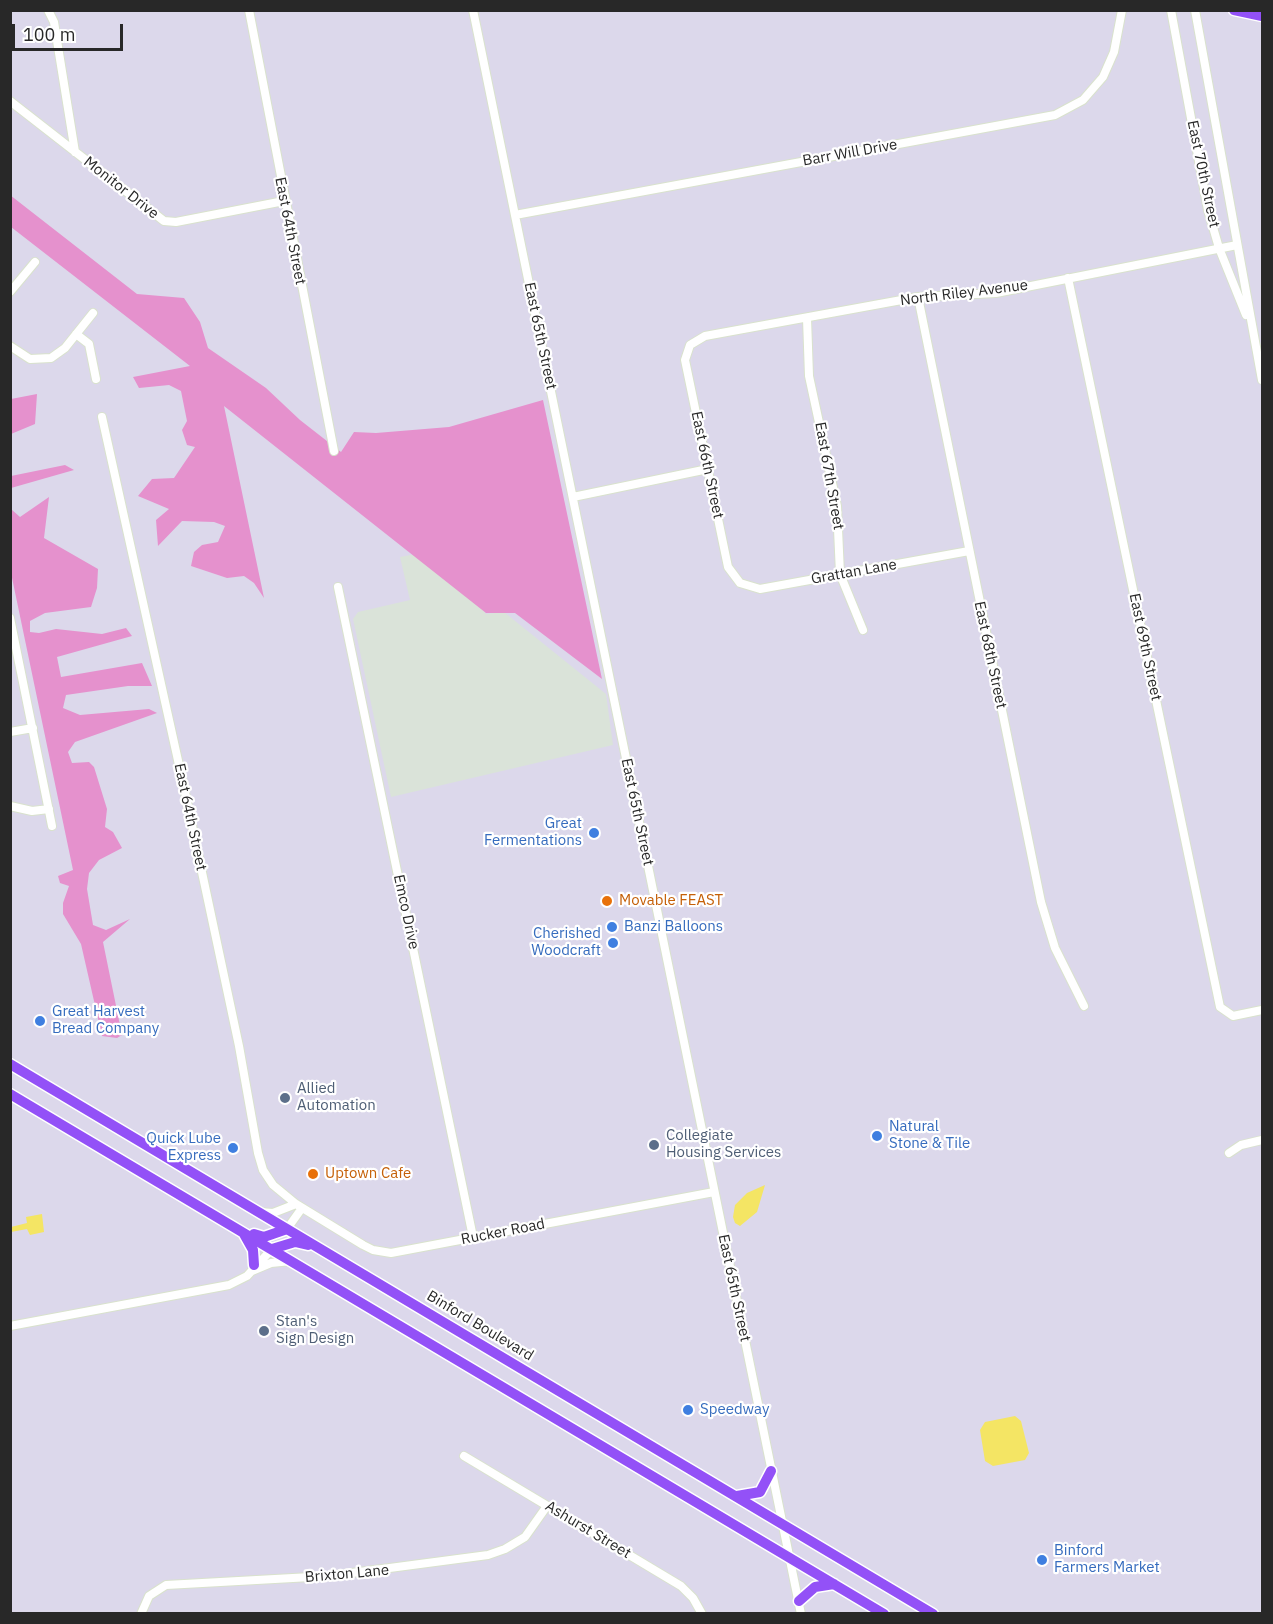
<!DOCTYPE html>
<html>
<head>
<meta charset="utf-8">
<style>
	body { margin:0 }
	#map { position:relative; width:1273px; height:1624px; overflow:hidden; background:#dcd8eb; font-family:"IBM Plex Sans",sans-serif }
	canvas { display:block }
	.frame { position:absolute; inset:0; border:12px solid #282828; pointer-events:none }
	.scale { position:absolute; left:12px; top:24px; width:111px; height:27px; box-sizing:border-box; border:3px solid #282828; border-top:0; padding-left:8px; font-size:18px; line-height:21px; white-space:nowrap; color:#282828; -webkit-text-stroke:4px #fff; paint-order:stroke }
</style>
</head>
<body>
<div id="map">
<canvas width="1273" height="1624"></canvas>
<div class="frame"></div>
<div class="scale">100 m</div>
</div>
<script>
const g = document.querySelector('canvas').getContext('2d');
g.lineJoin = 'round';
function fillPath(path, color) { g.fillStyle = color; g.fill(path, 'evenodd'); }
const shape = rows => new Path2D(rows.map(r => 'M' + r).join(''));
function stroke(path, color, width, dash) { g.strokeStyle = color; g.lineWidth = width; g.lineCap = dash ? 'butt' : 'round'; g.setLineDash(dash || []); g.stroke(path); }
function write(font, color, halo, rows, align = 'center') {
  g.font = font + ' "IBM Plex Sans",sans-serif'; g.lineWidth = 4.5; g.setLineDash([]); g.textBaseline = 'middle'; g.strokeStyle = halo; g.fillStyle = color; for (const [text, x, y, turn = 0] of rows) {
    g.save(); g.translate(x, y); g.rotate((+turn || 0) * Math.PI / 180); g.textAlign = isNaN(turn) ? turn : align; if (halo) g.strokeText(text, 0, 0); g.fillText(text, 0, 0); g.restore();
  }
}
fillPath(shape([
	[416,554,469,594,486,614,504,612,606,694,613,745,391,797,353,619,358,612,410,600,400,557]
]), '#dae3d9');
fillPath(shape([
	[10,195,137,294,184,298,200,322,208,348,266,388,300,420,341,452,354,432,376,433,449,427,543,400,602,679,515,613,486,613,224,406,264,598,254,583,244,576,227,578,191,566,194,552,202,545,218,542,225,526,214,522,182,521,158,546,156,520,169,509,138,496,152,479,174,478,195,447,187,445,182,430,187,421,181,391,169,385,139,388,133,377,190,366,11,227],
	[37,394,35,424,11,434,11,399],
	[65,465,74,470,11,488,11,476],
	[49,497,44,538,98,569,97,588,91,607,45,613,30,621,30,632,39,633,56,629,102,634,126,628,132,636,57,657,61,677,142,663,152,686,128,686,66,695,63,708,80,715,149,709,157,713,75,742,68,752,72,763,89,762,94,767,107,809,105,827,113,832,122,848,99,860,89,873,87,889,93,925,106,930,130,919,103,942,122,1035,117,1038,102,1036,81,944,63,914,63,903,69,886,60,883,58,876,73,870,11,573,11,509,20,517]
]), '#e591cd');
fillPath(shape([
	[765,1185,757,1212,740,1226,735,1223,733,1217,735,1205,747,1193],
	[42,1214,44,1232,30,1235,27,1229,11,1232,11,1227,27,1223,26,1217],
	[1015,1416,1021,1421,1029,1453,1025,1460,993,1466,985,1461,980,1430,985,1422]
]), '#f4e564');
const minor = shape([
	[48,10,54,22,75,152],
	[249,10,334,451],
	[473,10,801,1614],
	[1171,10,1208,210,1219,248,1246,315],
	[1195,10,1262,380],
	[10,101,164,221,176,222,284,201],
	[515,215,1055,115,1083,100,1103,77,1114,52,1122,10],
	[1068,278,1220,1007,1233,1016,1262,1010],
	[10,292,35,262],
	[918,297,1041,902,1055,948,1084,1006],
	[807,318,809,376,837,506,840,574,863,630],
	[76,334,89,344,96,379],
	[10,346,30,359,51,358,65,348,93,313],
	[102,417,183,783,239,1046,258,1153,263,1170,273,1185,296,1204,363,1245,373,1250,391,1253,714,1192],
	[573,497,708,469],
	[969,551,760,589,740,583,728,567,685,360,690,345,705,336,918,297,996,293,1237,245],
	[338,587,473,1237],
	[10,618,52,826],
	[10,732,33,728],
	[10,806,32,811,49,809],
	[1229,1153,1241,1145,1262,1140],
	[259,1212,273,1213,296,1204],
	[287,1229,302,1208],
	[252,1271,271,1263,291,1261],
	[10,1326,229,1285,247,1276,272,1249],
	[464,1456,681,1586,693,1598,702,1614],
	[141,1614,149,1596,166,1585,329,1576,488,1555,505,1549,525,1537,547,1506]
]);
const major = shape([
	[1234,10,1262,16],
	[10,1064,933,1614],
	[10,1094,884,1614],
	[244,1234,253,1250,254,1265],
	[254,1234,264,1237,287,1229],
	[272,1249,295,1242,308,1245],
	[737,1496,760,1492,771,1471],
	[799,1601,815,1587,834,1584]
]);
stroke(minor, '#d9e2cd', 10);
stroke(major, '#fff', 13);
stroke(minor, '#fff', 8);
stroke(major, '#9351f7', 10);
for (const [x, y, r, color] of [
	[594,833,6,"#3f7fe0"],
	[607,901,6,"#e8710a"],
	[612,927,6,"#3f7fe0"],
	[613,943,6,"#3f7fe0"],
	[40,1021,6,"#3f7fe0"],
	[285,1098,6,"#5c6f8a"],
	[877,1136,6,"#3f7fe0"],
	[654,1145,6,"#5c6f8a"],
	[233,1148,6,"#3f7fe0"],
	[313,1174,6,"#e8710a"],
	[264,1331,6,"#5c6f8a"],
	[688,1410,6,"#3f7fe0"],
	[1042,1560,6,"#3f7fe0"]
]) { const dot = new Path2D(); dot.arc(x, y, r, 0, 2 * Math.PI); g.fillStyle = color; g.fill(dot); stroke(dot, '#fff', 2); }
write('15px', '#282828', '#fff', [
	["Barr Will Drive",850,153,-10],
	["East 70th Street",1203,174,78],
	["Monitor Drive",121,188,38],
	["East 64th Street",290,231,79],
	["North Riley Avenue",964,293,-7],
	["East 65th Street",540,336,78],
	["East 66th Street",707,465,78],
	["East 67th Street",829,476,80],
	["Grattan Lane",854,572,-10],
	["East 69th Street",1145,647,78],
	["East 68th Street",990,655,78],
	["East 65th Street",637,812,78],
	["East 64th Street",190,817,78],
	["Emco Drive",406,912,78],
	["Rucker Road",503,1232,-11],
	["East 65th Street",734,1288,78],
	["Binford Boulevard",480,1326,31],
	["Ashurst Street",588,1530,31],
	["Brixton Lane",347,1574,-5]
]);
write('15px', '#366cbe', '#fff', [
	["Great",582,824,"right"],
	["Fermentations",582,841,"right"],
	["Banzi Balloons",624,927],
	["Cherished",601,934,"right"],
	["Woodcraft",601,951,"right"],
	["Great Harvest",52,1012],
	["Bread Company",52,1029],
	["Natural",889,1127],
	["Stone & Tile",889,1144],
	["Quick Lube",221,1139,"right"],
	["Express",221,1156,"right"],
	["Speedway",700,1410],
	["Binford",1054,1551],
	["Farmers Market",1054,1568]
], 'left');
write('15px', '#c56008', '#fff', [
	["Movable FEAST",619,901],
	["Uptown Cafe",325,1174]
], 'left');
write('15px', '#4e5e75', '#fff', [
	["Allied",297,1089],
	["Automation",297,1106],
	["Collegiate",666,1136],
	["Housing Services",666,1153],
	["Stan's",276,1322],
	["Sign Design",276,1339]
], 'left');
</script>
</body>
</html>
